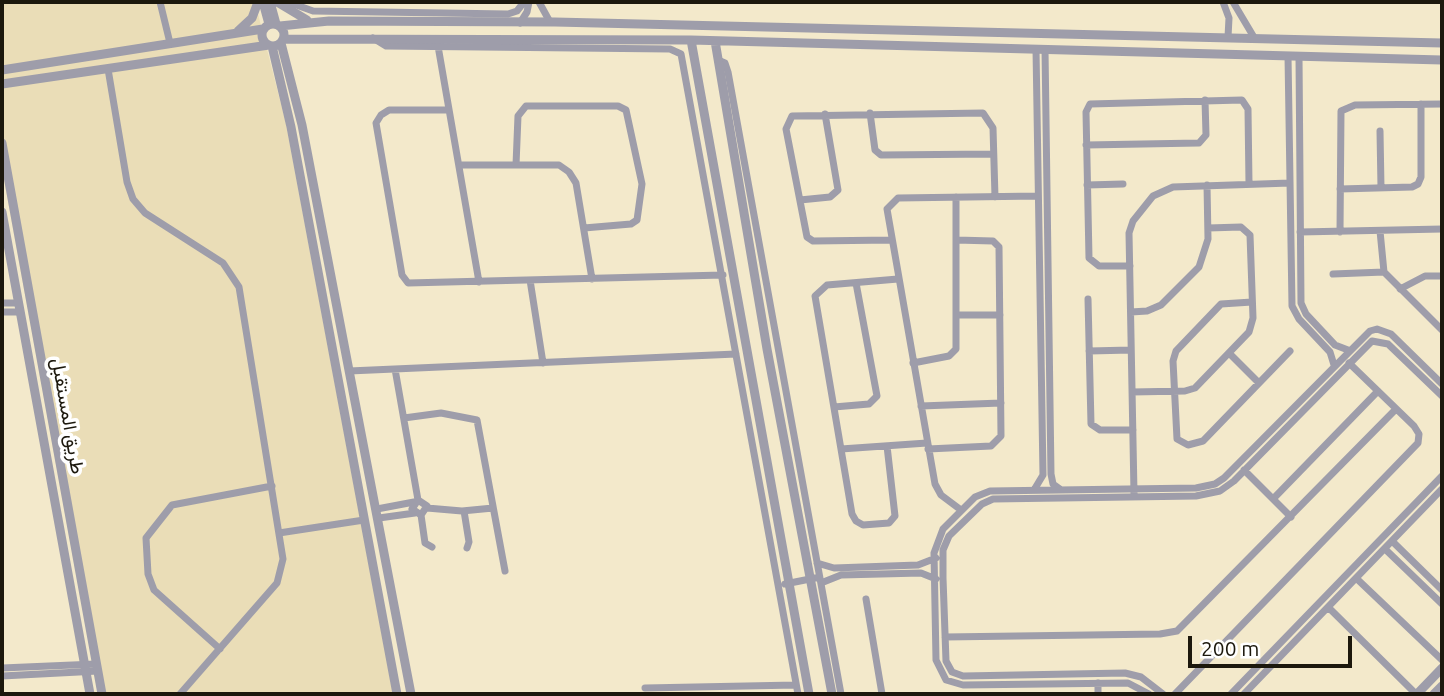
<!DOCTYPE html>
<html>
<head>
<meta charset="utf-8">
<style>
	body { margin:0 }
	#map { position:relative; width:1444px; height:696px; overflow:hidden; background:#f3e9cb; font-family:Ubuntu,sans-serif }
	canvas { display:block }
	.frame { position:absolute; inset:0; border:4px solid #1c180d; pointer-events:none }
	.scale { position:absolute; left:1188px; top:636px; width:164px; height:32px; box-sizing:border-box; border:4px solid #1c180d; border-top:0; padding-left:9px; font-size:21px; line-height:24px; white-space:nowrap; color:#1c180d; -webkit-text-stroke:5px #fff; paint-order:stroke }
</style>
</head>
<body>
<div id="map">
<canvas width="1444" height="696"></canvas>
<div class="frame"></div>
<div class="scale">200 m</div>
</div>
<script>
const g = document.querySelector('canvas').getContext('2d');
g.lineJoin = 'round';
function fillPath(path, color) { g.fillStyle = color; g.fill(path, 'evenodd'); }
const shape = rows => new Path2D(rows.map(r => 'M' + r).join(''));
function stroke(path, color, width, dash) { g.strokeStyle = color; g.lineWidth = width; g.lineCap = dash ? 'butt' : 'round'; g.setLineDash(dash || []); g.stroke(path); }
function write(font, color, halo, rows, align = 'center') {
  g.font = font + ' Ubuntu,Vazirmatn,sans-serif'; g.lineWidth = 7; g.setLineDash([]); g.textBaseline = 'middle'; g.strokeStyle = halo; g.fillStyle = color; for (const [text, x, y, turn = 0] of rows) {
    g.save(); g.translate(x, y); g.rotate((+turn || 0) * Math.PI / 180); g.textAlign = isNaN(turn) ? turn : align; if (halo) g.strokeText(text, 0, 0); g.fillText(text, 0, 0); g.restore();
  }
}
fillPath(shape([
	[2,2,255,2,286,124,393,694,98,694,2,169]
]), '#eaddb7');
stroke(shape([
	[160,2,170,43],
	[288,2,313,11,508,14,517,11,524,2],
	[539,2,550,22],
	[1223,2,1229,18,1228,37],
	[1233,2,1255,39],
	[520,23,527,12,529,2],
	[373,38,386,46,670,49,681,54,798,694],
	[438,46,479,282],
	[1045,49,1051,474,1053,484,1060,489],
	[1288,56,1292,306,1299,319,1330,352,1334,365],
	[1299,57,1301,303,1306,314,1335,345,1348,350],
	[718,60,725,63,728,72,841,694],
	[108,69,127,182,133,199,145,213,223,263,239,287,283,559,277,583,180,694],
	[449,110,389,110,381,115,376,123,402,275,408,283,723,275],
	[870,113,875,150,881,155,993,154],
	[1380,131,1381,188],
	[1086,145,1199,143,1206,135,1205,100],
	[459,165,559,165,569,172,576,183,592,279],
	[516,165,518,116,526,106,618,106,626,110,642,184,637,220,631,224,584,228],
	[1087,185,1123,184],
	[1340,189,1412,187,1418,184,1421,177,1421,104],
	[800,200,830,197,838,190,825,114],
	[1380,231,1384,272,1442,330],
	[1300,232,1442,229],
	[1340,232,1341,111,1355,105,1442,104],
	[891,240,813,241,807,237,786,129,792,116,983,113,993,128,995,197],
	[1130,266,1099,266,1089,258,1086,112,1090,104,1242,100,1248,109,1249,184],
	[1333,274,1384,272],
	[530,280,543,363],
	[1400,289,1425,276,1442,276],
	[1088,299,1091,424,1100,430,1133,430],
	[1252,302,1221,304,1176,351,1173,361,1177,439,1188,445,1203,441,1290,351],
	[2,303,18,303],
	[2,312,19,312],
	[1131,312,1147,311,1161,305,1199,267,1208,239,1207,185],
	[957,315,1000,315],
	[1089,351,1131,350],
	[1230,354,1259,383],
	[913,363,949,356,956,349,956,197],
	[395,369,418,500],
	[349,371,736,354],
	[1132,392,1185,391,1195,388,1249,332,1253,318,1250,235,1241,227,1208,228],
	[921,406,1001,403],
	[834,407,869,404,877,396,856,283],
	[404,418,441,413,477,420,505,571],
	[887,446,895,516,889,523,863,525,856,521,852,514,815,296,827,285,898,279],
	[841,449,927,443],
	[928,449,991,446,1001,436,999,247,993,241,956,240],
	[1244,470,1291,517],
	[1034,490,1043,475,1036,49],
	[1134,493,1129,233,1133,221,1153,196,1173,187,1290,183],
	[1273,499,1378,391],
	[427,508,462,511,493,508],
	[377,509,414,502],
	[961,510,941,495,935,484,887,209,898,198,1038,196],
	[464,511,469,542,467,548],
	[421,515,412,509,418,500,427,506,421,515,425,543,432,547],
	[379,518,415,513],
	[279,533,364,520],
	[1392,541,1442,590],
	[1385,549,1442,604],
	[817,563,834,568,918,565,936,558],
	[1356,578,1442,660],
	[821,583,841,575,921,573,936,579],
	[785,584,815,578],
	[866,599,882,694],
	[1328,607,1416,694],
	[945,637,1160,634,1177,631,1396,409],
	[220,649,154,590,148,574,146,538,172,505,272,486],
	[2,668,96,664],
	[2,676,98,671],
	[645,688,796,685],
	[1098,694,1098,683],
	[1149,694,1128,683,963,685,946,680,936,660,934,553,943,529,975,497,990,491,1196,488,1215,484,1224,478,1370,331,1377,329,1391,334,1442,384],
	[1163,694,1141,677,1125,673,963,676,952,672,946,661,943,578,943,550,949,536,982,504,993,499,1196,496,1220,491,1234,481,1372,341,1388,344,1442,396],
	[1175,694,1418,443,1419,434,1414,426,1349,363],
	[1231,694,1442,476],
	[1244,694,1442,489]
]), '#9e9daa', 7);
stroke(shape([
	[263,2,269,24],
	[270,2,276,24],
	[277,2,307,20],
	'262 35a11 11 0 1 1 22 0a11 11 0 1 1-22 0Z',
	[280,26,329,21,555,22,1442,43],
	[238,31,252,18,258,2],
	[283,39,691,40,1442,60],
	[691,40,809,694],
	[715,41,767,349,832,694],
	[281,43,302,125,411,694],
	[272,46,291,127,397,694],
	[2,70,263,29],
	[2,84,269,45],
	[2,143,102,694],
	[2,212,90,694],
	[1417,694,1442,668],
	[1434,694,1442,686]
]), '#9e9daa', 9);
write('19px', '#1c180d', '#fff', [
	["طريق المستقبل",68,416,80]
]);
</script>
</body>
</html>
